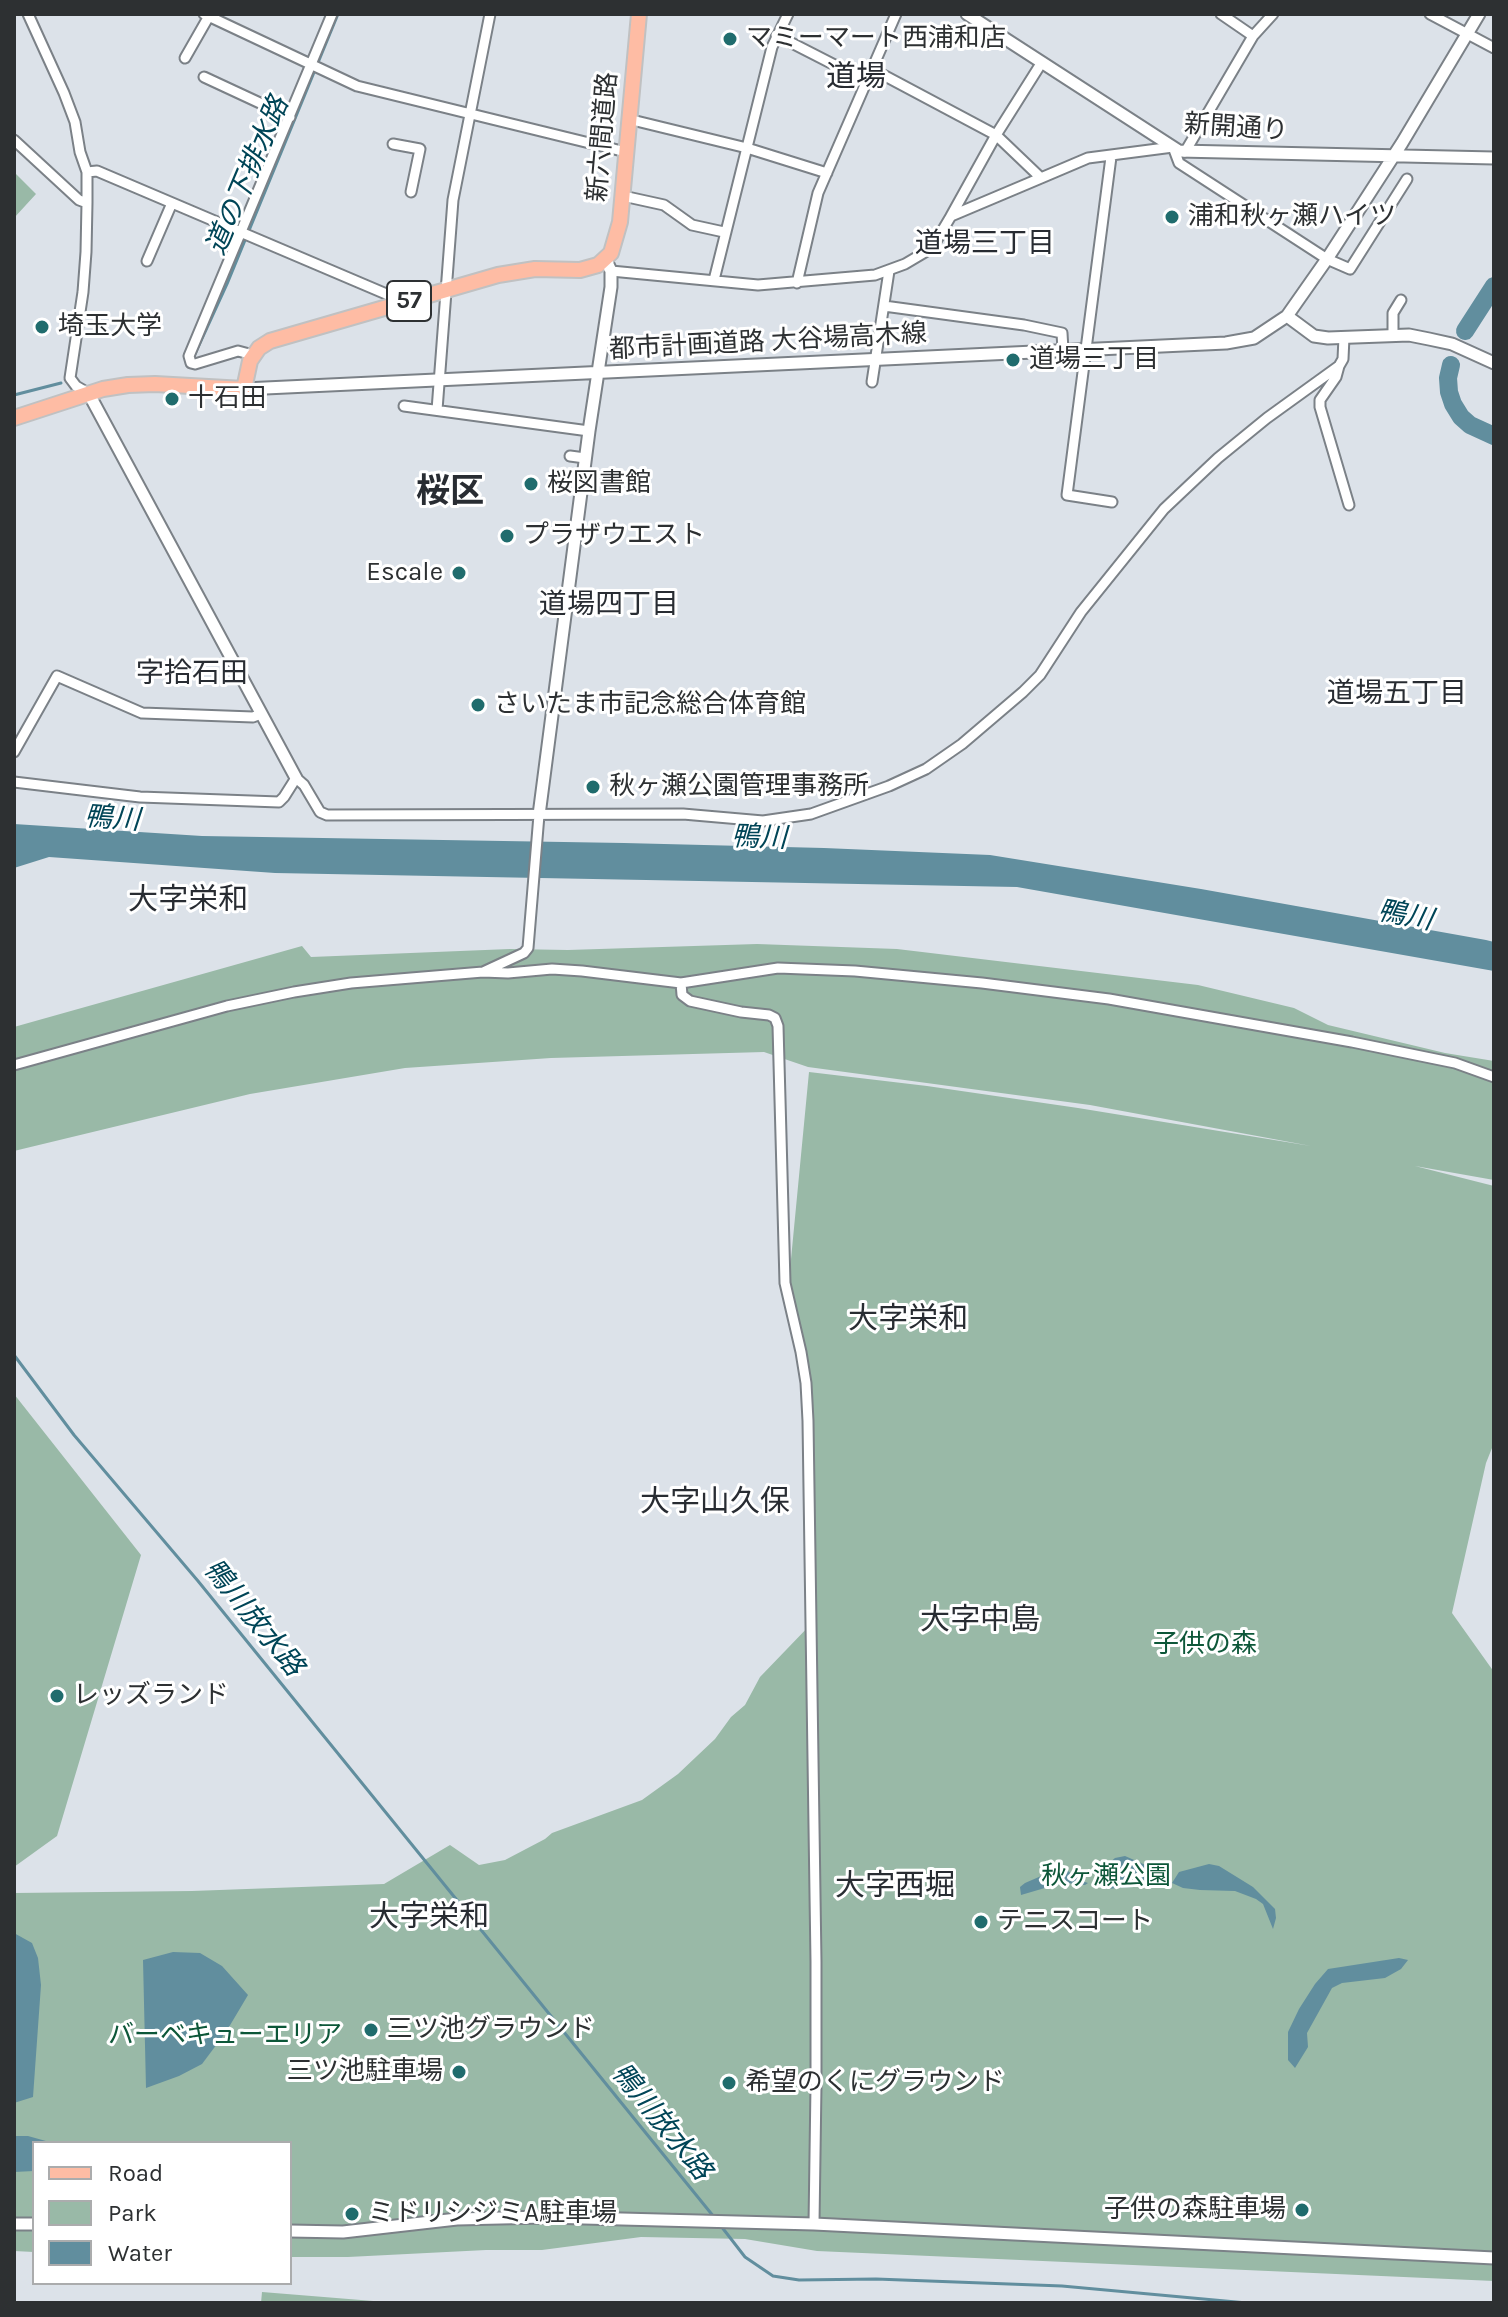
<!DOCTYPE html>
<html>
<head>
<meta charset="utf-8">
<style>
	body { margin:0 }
	#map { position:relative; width:1508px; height:2317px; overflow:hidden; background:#dce2e9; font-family:Karla,sans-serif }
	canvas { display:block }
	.frame { position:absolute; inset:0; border:16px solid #2d3032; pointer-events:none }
	.legend { position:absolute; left:32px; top:2141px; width:260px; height:144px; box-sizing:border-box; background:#fff; border:2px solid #abacad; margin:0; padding:10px 14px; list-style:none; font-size:24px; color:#2d3032 }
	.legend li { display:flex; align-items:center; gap:16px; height:40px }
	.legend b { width:40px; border:2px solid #abacad }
</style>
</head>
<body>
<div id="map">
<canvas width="1508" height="2317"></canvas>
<div class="frame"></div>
<ul class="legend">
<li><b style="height:10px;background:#febca4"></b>Road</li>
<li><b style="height:22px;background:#99b9a7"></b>Park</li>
<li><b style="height:22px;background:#618e9e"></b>Water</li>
</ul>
</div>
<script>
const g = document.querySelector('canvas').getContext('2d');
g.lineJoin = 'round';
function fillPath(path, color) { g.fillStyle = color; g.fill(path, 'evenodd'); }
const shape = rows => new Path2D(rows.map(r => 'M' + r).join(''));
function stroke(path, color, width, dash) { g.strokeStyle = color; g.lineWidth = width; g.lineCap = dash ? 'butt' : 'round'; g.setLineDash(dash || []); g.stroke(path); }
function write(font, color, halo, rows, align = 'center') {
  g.font = font + ' Karla,"Noto Sans JP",sans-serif'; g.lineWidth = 6; g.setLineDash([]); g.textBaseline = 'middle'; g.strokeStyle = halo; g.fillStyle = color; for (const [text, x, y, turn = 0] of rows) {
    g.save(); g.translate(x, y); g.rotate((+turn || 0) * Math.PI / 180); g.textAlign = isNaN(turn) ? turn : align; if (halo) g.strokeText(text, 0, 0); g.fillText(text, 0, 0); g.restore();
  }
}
fillPath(shape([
	[14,172,36,194,14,218],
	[757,944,897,949,1198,985,1294,1008,1328,1025,1445,1053,1494,1061,1494,1180,1415,1166,1494,1186,1494,1443,1486,1463,1452,1613,1494,1672,1494,2281,817,2251,745,2239,641,2237,542,2250,486,2250,348,2257,290,2257,290,2143,34,2143,34,2252,14,2251,14,1893,192,1891,384,1884,450,1845,479,1865,505,1860,545,1839,552,1833,642,1800,678,1774,715,1739,731,1717,745,1705,760,1677,812,1623,809,1388,789,1280,809,1072,927,1086,1078,1108,1311,1146,1090,1105,808,1067,764,1052,551,1058,405,1068,250,1094,14,1151,14,1027,302,946,311,957,510,949,568,950],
	[14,1394,141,1555,57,1836,14,1867],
	[262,2292,398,2303,261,2303]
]), '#99b9a7');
fillPath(shape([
	[14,824,202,836,624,843,824,848,990,855,1201,889,1486,940,1494,942,1494,971,1017,887,275,873,49,857,14,868],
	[1125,1856,1157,1870,1162,1875,1160,1884,1156,1888,1147,1886,1105,1889,1099,1880,1101,1870,1115,1858],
	[1209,1864,1219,1866,1253,1887,1275,1909,1276,1918,1273,1929,1263,1904,1256,1899,1235,1891,1200,1890,1183,1888,1172,1883,1179,1872],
	[1055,1870,1068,1871,1079,1880,1088,1883,1085,1885,1067,1883,1055,1885,1021,1895,1020,1887,1025,1883],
	[14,1933,32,1943,38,1958,41,1985,33,2097,14,2103],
	[173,1952,200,1953,222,1966,248,1995,226,2032,202,2064,179,2076,146,2088,143,1960],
	[1399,1958,1408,1960,1401,1969,1385,1978,1342,1983,1332,1988,1307,2033,1308,2047,1295,2068,1288,2060,1288,2032,1299,2009,1315,1984,1328,1969],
	[14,2136,28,2136,53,2143,34,2143,34,2171,14,2172]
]), '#618e9e');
stroke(shape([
	[195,354,227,284,338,14],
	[14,395,61,383],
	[14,1355,74,1435,198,1581,714,2217],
	[721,2226,745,2257,773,2276,799,2280,876,2279,1062,2286,1247,2303]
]), '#618e9e', 3);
stroke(shape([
	[1465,331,1494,286],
	[1451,365,1448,378,1449,392,1453,404,1461,417,1470,425,1494,436]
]), '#618e9e', 18);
const minor = shape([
	[28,14,64,93,75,122,80,152,87,172,87,203],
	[204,14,357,86,626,152],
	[1221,14,1253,36],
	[1430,14,1494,48],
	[776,35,866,81],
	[185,58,209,16],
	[872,69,996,135,1041,178],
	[204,77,290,117],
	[628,119,747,148,827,173],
	[14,140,79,200,87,203,86,252,83,292,70,378,76,386,88,393],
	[393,144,420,149,411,192],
	[1185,152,1253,36,1273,14],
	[1111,157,1067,495,1112,502],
	[87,172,97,171,405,302],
	[623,196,664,205,692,225,724,232],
	[951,216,996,135,1042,62],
	[147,261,172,203],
	[611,271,758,285,875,275,905,264,932,248,951,216,1041,178,1088,158,1173,147,1179,163,1327,259,1350,269,1407,179],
	[714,280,772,47,788,14],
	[797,283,818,193,896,14],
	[884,306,1024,325,1062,333,1063,350],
	[1393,335,1393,313,1401,300],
	[253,355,238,351,195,364,191,363,189,356,332,14],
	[1339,366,1336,377,1320,400,1320,407,1349,505],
	[872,382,889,271],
	[404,406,589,431],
	[437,410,453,200,490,14],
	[570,456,585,458],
	[14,752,57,676,142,713,253,717,261,714],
	[14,782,140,797,279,802,284,797,296,778,304,785,320,812,327,815,683,814,763,821,811,814,889,786,926,769,962,744,1023,692,1040,675,1081,612,1164,509,1218,458,1267,418,1339,366,1343,359,1344,337],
	[539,815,528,948,524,953,483,972,508,973,552,969,582,971,681,983,682,995,690,1001,741,1012,769,1015,775,1018,778,1026,785,1283,801,1352,806,1383,808,1421,816,1962,816,2085,814,2224],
	[681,983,778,968,855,971,982,983,1109,999,1352,1042,1455,1063,1494,1077],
	[14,1065,227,1006,294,992,351,983,483,972]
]);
const tertiary = shape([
	[967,14,1179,151,1494,158],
	[1287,316,1314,336,1328,338,1409,335,1429,339,1452,344,1494,363],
	[244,389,1226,343,1254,338,1287,316,1327,259,1402,143,1479,14],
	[89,394,296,778],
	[539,815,589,431,611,287,611,271,606,260],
	[14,2224,34,2224],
	[290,2231,343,2232,457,2219,545,2217,814,2224,1494,2258]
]);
const primary = shape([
	[14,418,103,389,128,385,155,384,244,389,250,361,259,348,270,341,498,275,535,269,580,270,598,265,611,253,620,222,639,14]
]);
stroke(minor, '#7b8187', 13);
stroke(tertiary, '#7b8187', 15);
stroke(primary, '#c0c1c2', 18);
stroke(minor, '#fff', 9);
stroke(tertiary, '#fff', 11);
stroke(primary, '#febca4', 14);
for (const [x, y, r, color] of [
	[730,39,8,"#206c6d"],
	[1172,217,8,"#206c6d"],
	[42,327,8,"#206c6d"],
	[1013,360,8,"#206c6d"],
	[172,399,8,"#206c6d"],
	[531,484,8,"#206c6d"],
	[507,536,8,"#206c6d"],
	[459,573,8,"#206c6d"],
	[478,705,8,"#206c6d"],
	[593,787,8,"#206c6d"],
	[57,1696,8,"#206c6d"],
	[981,1922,8,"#206c6d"],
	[371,2030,8,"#206c6d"],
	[459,2072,8,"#206c6d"],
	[729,2083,8,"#206c6d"],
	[1302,2210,8,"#206c6d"],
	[352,2214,8,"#206c6d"]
]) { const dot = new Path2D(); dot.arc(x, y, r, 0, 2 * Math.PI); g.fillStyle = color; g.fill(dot); stroke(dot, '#fff', 3); }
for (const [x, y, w] of [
	[409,301,44]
]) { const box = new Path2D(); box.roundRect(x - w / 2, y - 20, w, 40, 6); g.fillStyle = '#fff'; g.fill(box); stroke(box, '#2d3032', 2); }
write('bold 24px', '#2d3032', null, [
	["57",409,301]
]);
write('26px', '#2d3032', '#fff', [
	["マミーマート西浦和店",746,39],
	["浦和秋ヶ瀬ハイツ",1188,217],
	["埼玉大学",58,327],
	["道場三丁目",1029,360],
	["十石田",188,399],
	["桜図書館",547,484],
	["プラザウエスト",523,536],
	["Escale",443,573,"right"],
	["さいたま市記念総合体育館",494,705],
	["秋ヶ瀬公園管理事務所",609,787],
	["レッズランド",73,1696],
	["テニスコート",997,1922],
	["三ツ池グラウンド",387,2030],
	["三ツ池駐車場",443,2072,"right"],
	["希望のくにグラウンド",745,2083],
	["子供の森駐車場",1286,2210,"right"],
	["ミドリシジミA駐車場",368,2214]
], 'left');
write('26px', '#2d3032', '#fff', [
	["新開通り",1236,128,4],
	["新六間道路",603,137,-85],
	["都市計画道路 大谷場高木線",768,342,-3]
]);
write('26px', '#0d5739', '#fff', [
	["子供の森",1205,1645],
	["秋ヶ瀬公園",1106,1877],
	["バーベキューエリア",225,2036]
]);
write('italic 28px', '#004557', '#fff', [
	["道の下排水路",248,176,-67],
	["鴨川",112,819,4],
	["鴨川",759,838,2],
	["鴨川",1405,916,11],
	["鴨川放水路",253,1618,51],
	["鴨川放水路",661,2122,51]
]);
write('28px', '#282c32', '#fff', [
	["道場三丁目",985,244],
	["道場四丁目",609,605],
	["字拾石田",192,674],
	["道場五丁目",1397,694]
]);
write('30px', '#282c32', '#fff', [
	["道場",856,77],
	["大字栄和",188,900],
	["大字栄和",908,1319],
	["大字山久保",715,1502],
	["大字中島",980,1620],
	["大字西堀",895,1886],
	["大字栄和",429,1917]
]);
write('bold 34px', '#282c32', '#fff', [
	["桜区",450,492]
]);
</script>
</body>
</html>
